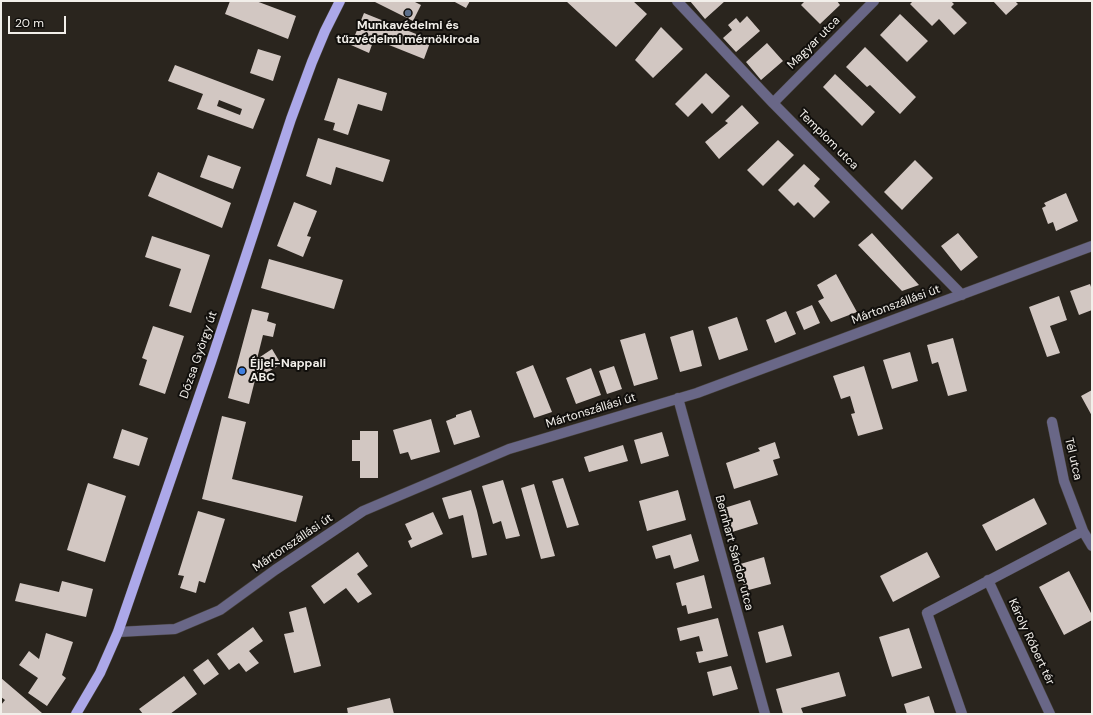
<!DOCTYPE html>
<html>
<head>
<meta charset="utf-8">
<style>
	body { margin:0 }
	#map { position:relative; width:1093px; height:715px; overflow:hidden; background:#2a251e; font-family:"DM Sans",sans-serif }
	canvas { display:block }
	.frame { position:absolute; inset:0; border:2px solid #f2efea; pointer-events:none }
	.scale { position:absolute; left:8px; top:16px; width:58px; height:18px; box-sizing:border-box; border:2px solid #f2efea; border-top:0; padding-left:5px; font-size:12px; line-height:14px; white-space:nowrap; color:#f2efea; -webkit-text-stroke:3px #110f0c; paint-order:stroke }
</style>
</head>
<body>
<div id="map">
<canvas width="1093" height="715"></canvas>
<div class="frame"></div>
<div class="scale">20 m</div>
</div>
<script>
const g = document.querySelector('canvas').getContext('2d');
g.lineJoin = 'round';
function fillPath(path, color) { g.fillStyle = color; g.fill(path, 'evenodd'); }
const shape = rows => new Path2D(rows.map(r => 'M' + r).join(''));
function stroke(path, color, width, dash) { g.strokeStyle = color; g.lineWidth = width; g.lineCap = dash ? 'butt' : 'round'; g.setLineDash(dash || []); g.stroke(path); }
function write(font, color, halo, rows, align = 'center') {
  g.font = font + ' "DM Sans",sans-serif'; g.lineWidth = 4; g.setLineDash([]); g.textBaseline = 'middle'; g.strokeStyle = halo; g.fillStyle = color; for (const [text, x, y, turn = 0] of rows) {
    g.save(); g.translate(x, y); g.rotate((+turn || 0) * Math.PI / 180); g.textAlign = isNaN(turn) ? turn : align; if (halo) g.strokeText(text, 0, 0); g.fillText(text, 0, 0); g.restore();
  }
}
fillPath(shape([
	[230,1,256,1,296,16,288,39,225,14],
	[373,1,413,1,421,5,413,21],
	[453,1,470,1,466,8],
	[566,1,633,1,647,14,616,47],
	[690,1,725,1,705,19],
	[805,1,837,1,840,5,820,24,801,5],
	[913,1,951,1,954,4,951,7,967,23,954,35,939,19,932,26,910,4],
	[993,1,1015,1,1018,4,1006,15],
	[364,13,431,40,424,59,374,39,369,53,351,45],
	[900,14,928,41,907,62,880,35],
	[747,16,760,31,736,52,723,38,732,30,728,25,736,18,740,23],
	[661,27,683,49,653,78,635,60],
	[767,43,783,61,761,80,746,62],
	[865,47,916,97,900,114,870,85,867,87,846,67],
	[258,49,281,56,273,81,250,73],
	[175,65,265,99,253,129,197,109,203,94,168,81],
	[219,100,242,109,240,115,217,106],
	[706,73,730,96,712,114,702,103,688,117,675,104],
	[835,74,875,112,862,126,823,87],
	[338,78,387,93,382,111,358,104,348,135,333,130,335,123,324,120],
	[742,105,759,123,719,159,705,142,728,123,725,121],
	[318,138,390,160,383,182,336,167,331,185,306,176],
	[778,140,794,155,763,186,747,170],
	[208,155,241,167,233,189,200,177],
	[915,160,933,178,902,210,884,192],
	[804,164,820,179,814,186,830,202,814,218,798,202,794,206,778,190],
	[158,172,231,203,222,228,148,196],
	[1066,193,1078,221,1056,231,1053,222,1048,224,1042,208,1046,206,1044,203],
	[294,202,317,211,307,236,311,237,303,257,277,246],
	[872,233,919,285,902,291,858,245],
	[958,233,978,257,961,271,941,246],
	[152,236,210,255,191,313,169,306,181,269,145,257],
	[269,259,343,280,334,309,261,288],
	[836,274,857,312,831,322,818,301,824,298,817,285],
	[1090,284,1092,290,1092,310,1079,315,1070,291],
	[1059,296,1067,320,1050,326,1060,353,1047,357,1029,307],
	[812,305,820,323,804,330,796,312],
	[252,309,269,313,267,321,276,324,273,337,263,335,257,359,272,349,281,364,255,380,249,404,228,398],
	[786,311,796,334,775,343,766,320],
	[737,317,748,350,719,360,708,327],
	[153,326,184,336,165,394,139,385,147,360,142,358],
	[693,330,702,366,680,372,670,337],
	[645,333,658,379,634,386,620,340],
	[953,338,967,391,948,396,938,362,932,364,927,345],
	[910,352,918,381,892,389,883,360],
	[533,365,552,412,534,418,516,372],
	[614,366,622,389,607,394,599,371],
	[864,366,883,429,858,436,851,414,855,413,850,396,841,399,833,376],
	[591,368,601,395,576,404,566,378],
	[1092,390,1092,416,1081,396],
	[471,410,480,437,454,445,446,421,456,417,456,415],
	[222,416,246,422,232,479,303,496,296,522,202,499],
	[431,419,440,452,411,460,408,452,400,454,393,430],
	[122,429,148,438,139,466,113,458],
	[360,431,378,431,378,478,360,478,360,461,352,461,352,440,360,440],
	[662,432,669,456,641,464,634,440],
	[775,442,780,458,773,460,778,475,734,489,726,463,760,451,758,448],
	[623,445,628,461,589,472,584,457],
	[563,478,579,525,567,528,552,481],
	[503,480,520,536,506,539,501,521,493,524,482,486],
	[88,483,126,496,105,562,67,550],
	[534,484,555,556,541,559,521,488],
	[471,490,477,511,487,555,472,558,463,515,449,519,442,498],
	[678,490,686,520,647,531,639,501],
	[1034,498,1047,524,996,551,982,525],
	[750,500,758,524,729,533,721,509],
	[198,511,225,519,205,583,199,581,196,593,180,588,184,576,178,575],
	[433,512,443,534,411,548,408,541,412,539,405,524],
	[691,534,699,561,674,569,670,555,656,559,652,546],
	[358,552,368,566,357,574,372,594,358,603,346,588,324,604,311,586],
	[927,552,940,577,893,602,880,576],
	[764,557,771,584,745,591,737,565],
	[1069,571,1092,615,1092,620,1064,635,1039,587],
	[704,575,712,608,688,614,686,605,682,606,676,583],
	[62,581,93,589,86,617,15,601,20,583,59,592],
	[306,607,321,666,294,673,284,634,294,632,289,612],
	[718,618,728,656,699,663,696,652,703,651,699,636,680,641,677,628],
	[783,625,792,656,766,663,758,632],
	[253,627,263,641,249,651,259,663,246,672,239,663,229,670,217,654],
	[909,628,922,668,892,677,879,637],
	[46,633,73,642,62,675,66,678,47,706,28,693,38,678,19,665,29,651,39,659],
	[208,659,219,674,204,685,193,670],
	[731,666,738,689,713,696,707,672],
	[839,672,846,696,801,708,803,713,783,714,776,689],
	[184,676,197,694,170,714,143,714,139,709],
	[1,678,42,713,41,714,3,714,1,713,1,705,5,700,1,697],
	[929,696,935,714,907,714,904,704],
	[390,698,394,714,348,714,347,708]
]), '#d2c7c2');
const street = shape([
	[677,1,773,103,962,295],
	[773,103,874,1],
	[678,398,765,714],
	[1052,422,1064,481,1083,531,1092,546],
	[988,580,1050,714],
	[118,632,175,629,220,610,275,570,363,511,509,449,697,393,1092,246],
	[962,714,927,613,1083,531]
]);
const primary = shape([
	[76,714,100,673,118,632,211,362,291,119,312,62,325,31,340,1]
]);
stroke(street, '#46413b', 11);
stroke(primary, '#46413b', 11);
stroke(street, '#696787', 10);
stroke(primary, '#aca8e9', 10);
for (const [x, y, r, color] of [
	[408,13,4,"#5c6f8a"],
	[242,371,4,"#3f7fe0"]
]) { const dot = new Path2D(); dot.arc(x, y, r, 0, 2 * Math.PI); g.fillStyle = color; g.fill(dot); stroke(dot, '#110f0c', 1.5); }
write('bold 12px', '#f2efea', '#110f0c', [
	["Munkavédelmi és",408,26],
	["tűzvédelmi mérnökiroda",408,40],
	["Éjjel-Nappali",250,364,"left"],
	["ABC",250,378,"left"]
]);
write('12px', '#f2efea', '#110f0c', [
	["Magyar utca",814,43,-45],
	["Templom utca",828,140,45],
	["Mártonszállási út",896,305,-20],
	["Dózsa György út",199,355,-71],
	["Mártonszállási út",591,411,-17],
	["Tél utca",1073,459,77],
	["Mártonszállási út",293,543,-34],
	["Bernhart Sándor utca",734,553,75],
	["Károly Róbert tér",1031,642,65]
]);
</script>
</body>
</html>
